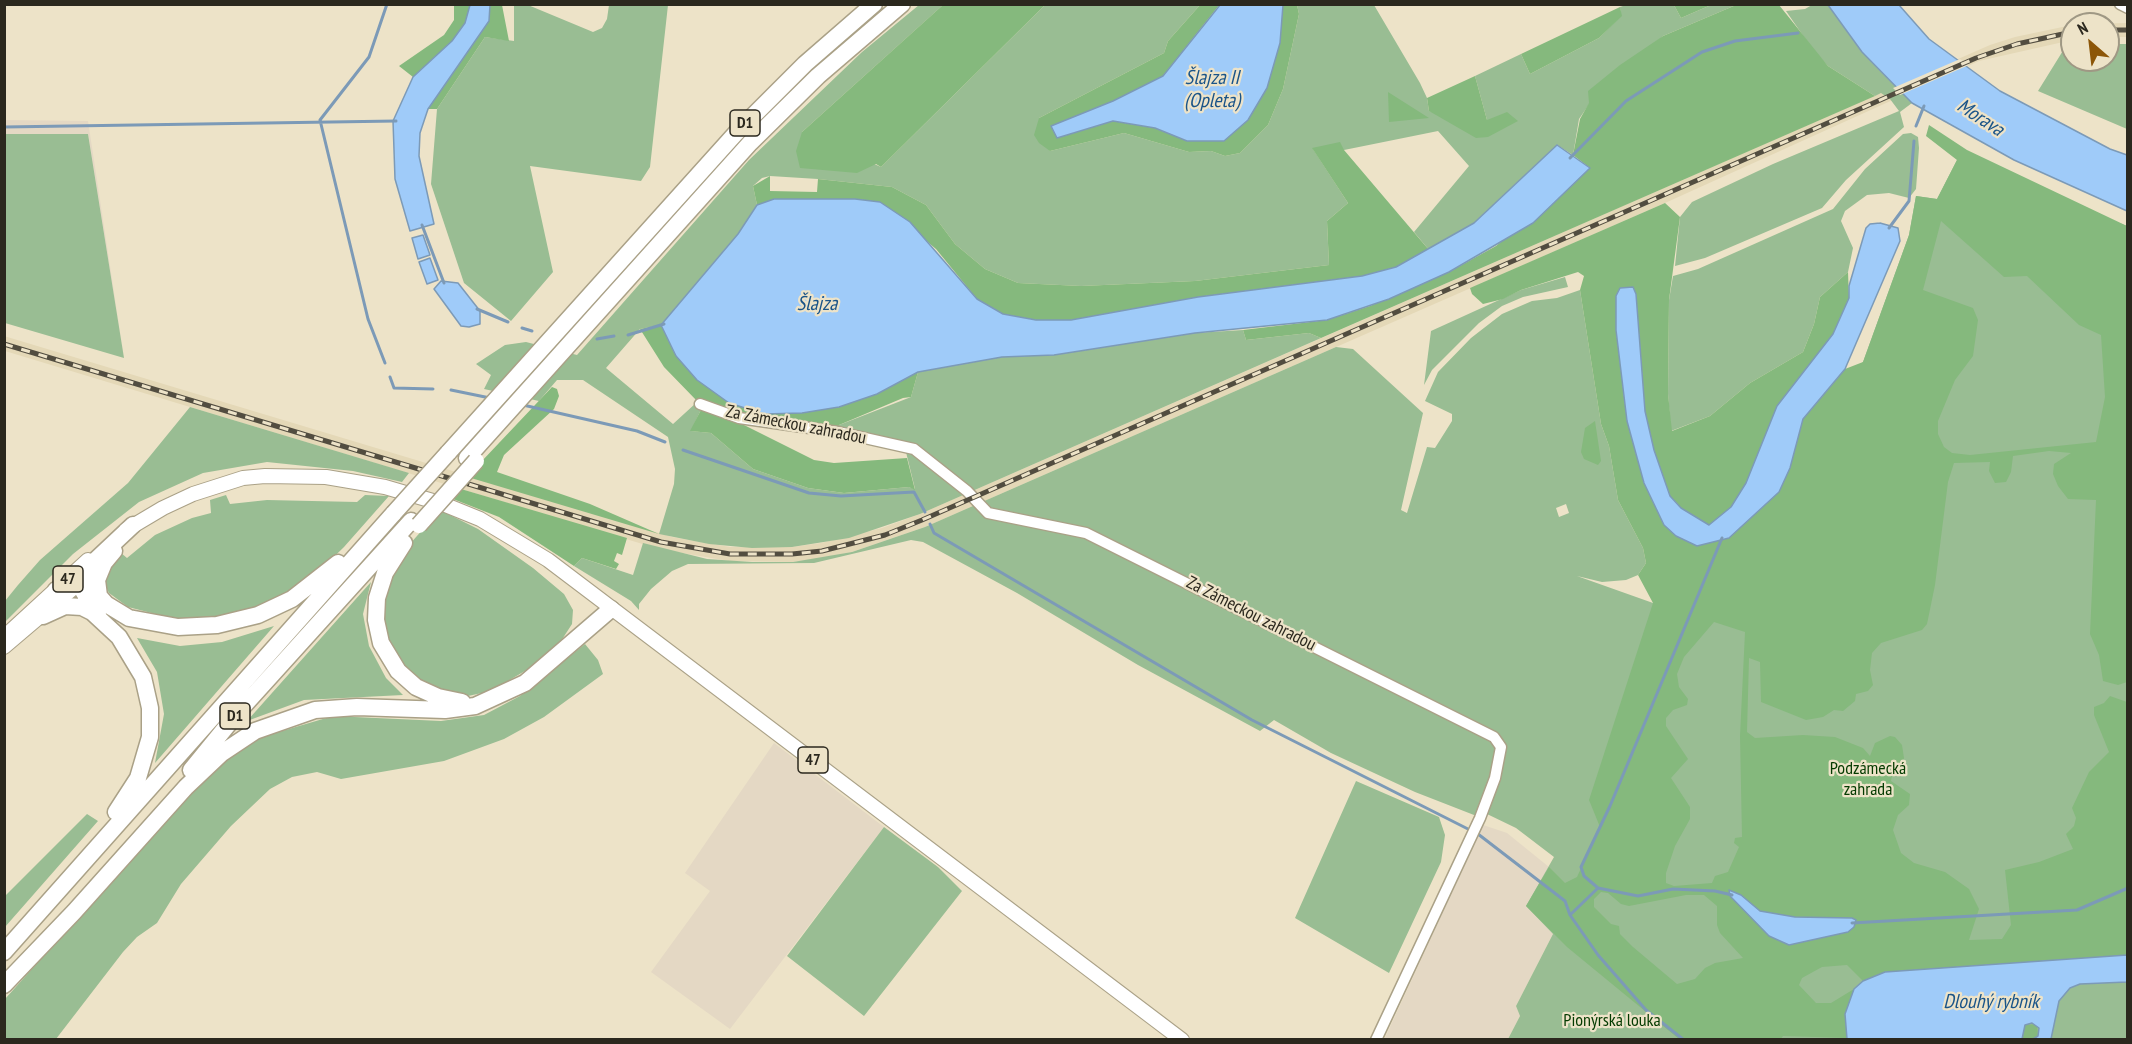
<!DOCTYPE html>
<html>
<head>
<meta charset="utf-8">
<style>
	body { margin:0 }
	#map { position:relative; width:2132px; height:1044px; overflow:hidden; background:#ede3c8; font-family:"PT Sans Narrow",sans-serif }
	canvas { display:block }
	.frame { position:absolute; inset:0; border:6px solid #2b281e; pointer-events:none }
	.north { position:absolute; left:2060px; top:12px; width:60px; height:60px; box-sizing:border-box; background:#ede3c8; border:2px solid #9f9884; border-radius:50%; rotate:332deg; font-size:16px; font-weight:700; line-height:24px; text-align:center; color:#2b281e }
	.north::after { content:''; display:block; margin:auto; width:21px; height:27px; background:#8c5608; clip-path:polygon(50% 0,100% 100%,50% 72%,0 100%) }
</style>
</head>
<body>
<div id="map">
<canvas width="2132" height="1044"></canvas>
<div class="frame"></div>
<div class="north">N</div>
</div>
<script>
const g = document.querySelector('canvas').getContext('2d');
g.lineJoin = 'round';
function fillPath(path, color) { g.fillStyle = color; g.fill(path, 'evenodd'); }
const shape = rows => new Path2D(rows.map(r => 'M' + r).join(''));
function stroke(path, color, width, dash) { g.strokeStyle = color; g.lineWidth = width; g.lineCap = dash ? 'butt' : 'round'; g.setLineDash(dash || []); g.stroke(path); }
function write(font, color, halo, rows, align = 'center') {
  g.font = font + ' "PT Sans Narrow",sans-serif'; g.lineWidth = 4.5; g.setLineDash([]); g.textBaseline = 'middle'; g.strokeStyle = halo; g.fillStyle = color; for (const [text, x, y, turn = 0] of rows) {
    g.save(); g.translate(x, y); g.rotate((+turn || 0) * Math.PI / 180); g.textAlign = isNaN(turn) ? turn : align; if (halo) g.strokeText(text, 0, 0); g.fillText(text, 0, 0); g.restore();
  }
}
fillPath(shape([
	[4,120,88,121,124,358,88,134,5,134],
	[774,743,884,827,730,1029,651,972,710,891,685,873],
	[1483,825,1507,833,1549,867,1526,906,1553,934,1516,1006,1520,1016,1508,1039,1384,1040]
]), '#e4d8c4');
fillPath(shape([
	[2127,23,2127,37,2108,37,2108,24,2084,24],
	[2072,25,2072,40,1979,61,1665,203,925,527,852,552,823,558,793,562,729,561,659,549,5,351,4,336,672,537,730,547,792,547,821,543,882,528,920,514,1990,45,2015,37]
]), '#e4d8b7');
fillPath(shape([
	[514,5,528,5,593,32,602,28,607,19,609,5,668,5,650,167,641,181,530,166,553,272,511,321,464,283,431,184,437,109,485,37,514,41],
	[919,5,943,5,802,132,881,167,1045,5,1200,5,1168,41,1164,53,1039,118,1050,151,1124,133,1189,152,1211,151,1225,156,1240,153,1268,125,1283,89,1299,14,1297,5,1374,5,1420,83,1427,98,1429,111,1487,120,1475,76,1521,54,1530,74,1599,38,1621,16,1620,7,1626,5,1674,5,1681,18,1711,5,1736,5,1663,36,1590,103,1579,119,1573,155,1557,145,1474,223,1429,250,1414,232,1469,166,1438,131,1344,150,1313,149,1348,203,1327,221,1329,265,1195,281,1081,286,1018,283,985,269,955,244,926,205,892,187,818,179,770,176,762,178,753,186,757,205,738,234,661,325,640,329,606,368,673,424,696,403,704,403,691,431,711,433,753,469,808,488,844,493,909,487,915,489,906,452,836,436,839,425,911,397,918,372,1002,357,1054,355,1195,333,1243,330,1246,340,1309,333,1321,338,920,514,849,538,792,547,752,548,709,544,659,534,674,484,675,469,668,437,583,380,557,380,539,401,484,389,491,375,476,364,505,345,526,342,577,355,749,160,862,52],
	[1812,5,1828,5,1862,52,1912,103,1900,112,1904,127,1846,180,1822,208,1705,258,1675,266,1680,217,1692,202,1773,164,1899,111,1890,99,1881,93,1875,96,1828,66,1813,50,1786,11,1805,9],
	[2069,41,2072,41,2072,60,2108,60,2108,44,2127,44,2127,129,2038,91],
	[1911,133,1918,137,1919,148,1916,189,1909,198,1889,193,1867,195,1845,211,1841,221,1853,248,1848,272,1820,297,1814,324,1803,352,1750,383,1710,416,1671,431,1668,394,1669,300,1673,276,1698,269,1833,209,1865,169,1903,134],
	[5,134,88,134,124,358,5,323],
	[1957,160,2127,226,2127,1039,1508,1039,1520,1016,1516,1006,1553,934,1526,906,1554,857,1516,828,1487,814,1474,815,1415,792,1331,753,1274,720,1260,731,1138,665,1017,593,923,542,911,540,814,563,688,564,672,571,651,589,639,604,639,610,631,601,574,566,582,558,633,575,643,543,707,559,752,562,793,562,852,552,925,527,1336,347,1353,349,1423,413,1401,510,1407,513,1427,447,1435,448,1452,421,1452,414,1425,401,1438,372,1471,338,1502,314,1532,301,1557,298,1580,290,1601,424,1609,446,1618,500,1643,548,1646,563,1638,575,1626,580,1602,582,1577,576,1653,603,1666,546,1863,362,1909,235,1916,196,1937,199],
	[1566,504,1569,513,1559,517,1556,508],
	[1565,277,1568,287,1523,297,1502,306,1479,323,1432,370,1424,385,1431,331,1521,290],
	[190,407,409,473,402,482,353,471,267,462,203,473,139,502,73,554,5,622,5,601,18,585,40,560,128,483],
	[226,495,230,504,267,500,357,502,365,495,389,496,344,547,309,581,272,602,228,617,183,621,128,607,109,593,104,583,106,573,121,553,127,558,155,535,192,518,211,513,210,500],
	[440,510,478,529,533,568,564,594,573,610,572,624,561,641,535,665,491,691,468,696,453,696,417,682,393,657,381,624,385,588,401,554],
	[371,582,363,614,369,646,386,678,403,695,304,700,247,721],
	[274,626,155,763,164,714,157,672,137,638,180,646,222,642],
	[585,644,598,660,603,674,544,717,504,739,444,761,341,779,317,772,292,777,270,789,231,826,181,884,157,923,137,937,123,952,56,1039,5,1040,5,999,203,778,255,739,333,716,441,721,484,715,520,696],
	[1356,781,1439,817,1445,835,1441,862,1389,973,1295,918],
	[87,814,98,821,5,927,5,896],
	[884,827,938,867,962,891,864,1016,787,956]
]), '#99bd93');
fillPath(shape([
	[944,4,1045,5,881,167,876,164,857,173,800,168,796,151,802,132],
	[1220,4,1163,76,1113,101,1057,138,1113,121,1155,128,1187,141,1280,43,1282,5,1297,5,1299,14,1283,89,1268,125,1240,153,1225,156,1211,151,1189,152,1124,133,1050,151,1039,143,1034,135,1039,118,1164,53,1168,41,1200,5],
	[454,5,470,5,465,23,452,41,413,77,399,66,444,35,454,20],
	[490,5,502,5,509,41,485,37,437,109,428,109,489,21],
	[1674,5,1711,5,1681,18],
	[1736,5,1779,5,1828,66,1875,96,1321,338,1309,333,1246,340,1243,330,1327,320,1370,306,1449,272,1496,246,1590,168,1573,155,1580,119,1589,103,1588,91,1620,65,1663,36],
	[1620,7,1622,16,1599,38,1530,74,1521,54],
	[1475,76,1487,120,1507,112,1518,121,1488,137,1476,138,1429,111,1427,98],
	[1388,92,1429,118,1389,122],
	[1929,125,1967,150,2127,226,2127,682,2118,685,2103,681,2099,655,2090,634,2096,500,2068,499,2058,486,2053,474,2054,464,2071,453,2049,451,2013,456,2011,472,2006,482,1995,483,1989,471,1990,462,1954,463,1948,482,1935,585,1927,624,1922,630,1881,643,1872,653,1870,670,1873,685,1868,691,1856,694,1855,701,1843,711,1834,710,1823,717,1806,720,1761,702,1760,662,1749,658,1747,732,1755,738,1803,735,1835,737,1863,748,1870,756,1875,743,1890,736,1895,737,1902,745,1904,758,1902,769,1892,776,1891,781,1910,794,1909,805,1898,815,1893,830,1901,853,1914,863,1945,872,1969,889,1979,909,1969,940,2002,939,2011,925,2005,870,2039,862,2073,849,2066,834,2074,826,2076,818,2072,808,2089,772,2109,752,2094,715,2094,707,2104,703,2110,696,2127,702,2127,955,1886,972,1863,981,1847,965,1822,967,1802,978,1799,985,1816,1003,1831,1003,1854,989,1846,1014,1847,1038,1783,1036,1780,1040,1679,1039,1567,947,1526,906,1549,867,1565,883,1577,877,1600,827,1589,800,1653,603,1638,575,1646,563,1643,548,1618,500,1609,446,1601,424,1580,290,1584,276,1578,272,1521,290,1503,299,1483,304,1472,294,1470,288,1665,203,1680,217,1669,300,1668,394,1672,431,1710,416,1750,383,1803,352,1814,324,1820,297,1848,272,1849,298,1833,334,1745,492,1729,510,1709,525,1681,508,1670,496,1654,450,1645,411,1636,294,1633,287,1620,288,1616,296,1616,330,1627,421,1644,483,1664,525,1729,538,1779,492,1790,468,1803,419,1845,369,1863,362,1909,235,1916,196,1937,199,1957,160,1926,136],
	[1941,221,2004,277,2027,276,2079,325,2101,335,2105,397,2096,442,1970,455,1952,453,1944,447,1938,434,1938,421,1955,380,1973,356,1978,320,1973,308,1923,290],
	[1714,622,1745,632,1740,736,1742,837,1735,838,1734,843,1739,847,1728,872,1715,876,1712,883,1674,886,1666,883,1666,873,1675,846,1690,819,1690,807,1671,778,1688,759,1666,726,1666,718,1673,710,1687,705,1688,699,1679,687,1677,674,1684,657],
	[1601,892,1608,893,1621,904,1629,906,1686,895,1704,895,1717,906,1717,925,1720,933,1743,958,1715,963,1705,968,1695,979,1677,984,1633,947,1620,934,1619,926,1611,924,1594,907,1594,899],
	[1340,142,1344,150,1429,250,1396,267,1362,276,1198,297,1071,320,1036,320,1003,314,977,299,936,249,880,202,855,199,774,199,757,205,753,186,770,176,770,191,817,192,818,179,892,187,926,205,955,244,985,269,1018,283,1081,286,1195,281,1329,265,1327,221,1348,203,1312,148],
	[661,325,676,356,877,394,918,372,911,397,903,398,839,425,836,436,738,422,814,460,834,463,907,458,915,490,909,487,844,493,808,488,753,469,711,433,690,431,704,404,697,401,664,367,640,329],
	[552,387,557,389,559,396,554,409,504,455,497,472,590,504,659,534,471,478,481,462],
	[1595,421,1601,461,1598,465,1584,459,1581,452,1585,428],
	[461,489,627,538,622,555,617,553,614,561,619,564,616,569,582,558,574,566,499,517,453,499],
	[2037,1024,2038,1036,2033,1039,2022,1040,2025,1025]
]), '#85b97d');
const water = shape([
	[470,5,490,5,489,21,428,109,420,133,419,156,434,224,410,231,395,179,393,121,413,77,452,41,465,23,470,5],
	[1220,5,1283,5,1280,43,1267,88,1248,120,1224,141,1187,141,1155,128,1113,121,1057,138,1051,126,1113,101,1163,76,1220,5],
	[1828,5,1899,5,1929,39,2000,91,2110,149,2127,155,2127,211,2014,160,1912,103,1862,52,1828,5],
	[1557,145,1590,168,1533,223,1449,272,1389,299,1327,320,1195,333,1054,355,1002,357,918,372,877,394,839,407,802,413,764,414,729,403,697,380,676,356,661,325,738,234,757,205,774,199,855,199,880,202,910,222,977,299,1003,314,1036,320,1071,320,1198,297,1362,276,1396,267,1474,223,1557,145],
	[1880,223,1898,228,1900,241,1845,369,1803,419,1790,468,1779,492,1729,538,1697,546,1676,536,1664,525,1644,483,1627,421,1616,330,1616,296,1620,288,1633,287,1636,294,1645,411,1654,450,1670,496,1681,508,1709,525,1731,507,1746,483,1777,406,1833,334,1849,298,1849,286,1866,228,1870,224,1880,223],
	[423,235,430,255,418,259,412,238,423,235],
	[430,258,438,280,427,284,419,262,430,258],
	[441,281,458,283,480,311,480,324,469,327,461,326,434,289,441,281],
	[1729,890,1741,895,1760,911,1795,917,1852,918,1856,920,1854,927,1848,932,1789,945,1769,936,1730,896,1729,890],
	[2127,955,2127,982,2080,984,2070,988,2059,1001,2051,1039,2033,1039,2038,1036,2039,1028,2032,1023,2025,1025,2022,1039,1847,1039,1845,1014,1854,989,1863,981,1885,972,2127,955]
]);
fillPath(water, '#9fcbf9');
stroke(water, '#7c9ab7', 1.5);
fillPath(shape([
	[1960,59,1969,65,1900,95,1893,88]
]), '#ede3c8');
stroke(shape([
	[1916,126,1924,106],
	[4,127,396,121],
	[1570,158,1626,101,1702,52,1735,41,1798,33],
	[422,225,444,283],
	[1889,228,1909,201,1914,141],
	[477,309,508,322],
	[522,328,532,331],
	[628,335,664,324],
	[597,339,614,336],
	[385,363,368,319,320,120,369,57,387,4],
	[390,377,394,388,433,389],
	[451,390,490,398],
	[523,405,637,431,665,442],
	[683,450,809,493,841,496,914,492,925,512],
	[930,524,934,533,1252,720,1468,829],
	[1478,834,1565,901,1570,915,1598,955,1646,1010,1684,1040],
	[1598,888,1584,876,1581,867,1610,806,1722,538],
	[1570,915,1598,888,1638,896,1673,889,1715,891,1732,895],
	[1852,923,2077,910,2128,888]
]), '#7c9ab7', 3);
const minor = shape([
	[2120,4,2128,8],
	[700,404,739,418,838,432,914,449,967,491,988,513,1086,533,1494,737,1501,747,1495,778,1480,818,1376,1040]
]);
const major = shape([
	[126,530,163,508,193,494,243,478,265,476,326,477,385,487,443,504,480,519,548,560,1182,1040],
	[4,637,88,560],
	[4,647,77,585]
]);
const highway = shape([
	[448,453,736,133,805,64,874,4],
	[467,458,750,143,818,76,902,4],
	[404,543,385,573,377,598,376,620,381,643,398,671,416,687,438,697,462,702],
	[114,551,104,563,97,580,99,596,106,604,129,618,178,627,217,625,258,615,292,599,338,563],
	[56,590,78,585,89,590],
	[98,615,83,591,84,571,133,525],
	[43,616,65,606,82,607,92,612,119,637,143,677,150,708,150,737,138,778,116,812],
	[191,770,240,710,411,521],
	[4,952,394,513],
	[4,985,74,912,186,787,222,753,255,731,315,710,357,707,445,710,475,706,525,683,611,609]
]);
stroke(minor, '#aaa187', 13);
stroke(major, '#aaa187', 16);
stroke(highway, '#aaa187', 19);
stroke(minor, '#fff', 10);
stroke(major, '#fff', 14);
stroke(highway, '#fff', 16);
const rail = shape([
	[2108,30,2128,30],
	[4,344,661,542,730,554,792,554,822,551,885,535,922,520,1976,58,2017,44,2072,32]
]);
stroke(rail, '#524d40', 5);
stroke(rail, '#ede3c8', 3, [9]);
const highwayBridge = shape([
	[394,513,448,453],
	[419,525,476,461]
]);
stroke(highwayBridge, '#aaa187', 19, []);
stroke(highwayBridge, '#fff', 16);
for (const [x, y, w] of [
	[745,123,30],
	[68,579,30],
	[235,716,30],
	[813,760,30]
]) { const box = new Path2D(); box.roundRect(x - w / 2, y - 13, w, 26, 4.5); g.fillStyle = '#ede3c8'; g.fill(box); stroke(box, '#2b281e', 1.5); }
write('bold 16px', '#2b281e', null, [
	["D1",745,123],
	["47",68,579],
	["D1",235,716],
	["47",813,760]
]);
write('18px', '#2b281e', '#ede3c8', [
	["Za Zámeckou zahradou",796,425,11],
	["Za Zámeckou zahradou",1251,614,27]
]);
write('18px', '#043b00', '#ede3c8', [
	["Podzámecká",1868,769],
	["zahrada",1868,790],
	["Pionýrská louka",1612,1021]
]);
write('italic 20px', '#1a5488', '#ede3c8', [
	["Šlajza II",1212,78],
	["(Opleta)",1212,101],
	["Morava",1980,118,33],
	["Šlajza",817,304],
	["Dlouhý rybník",1991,1002]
]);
</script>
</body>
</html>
